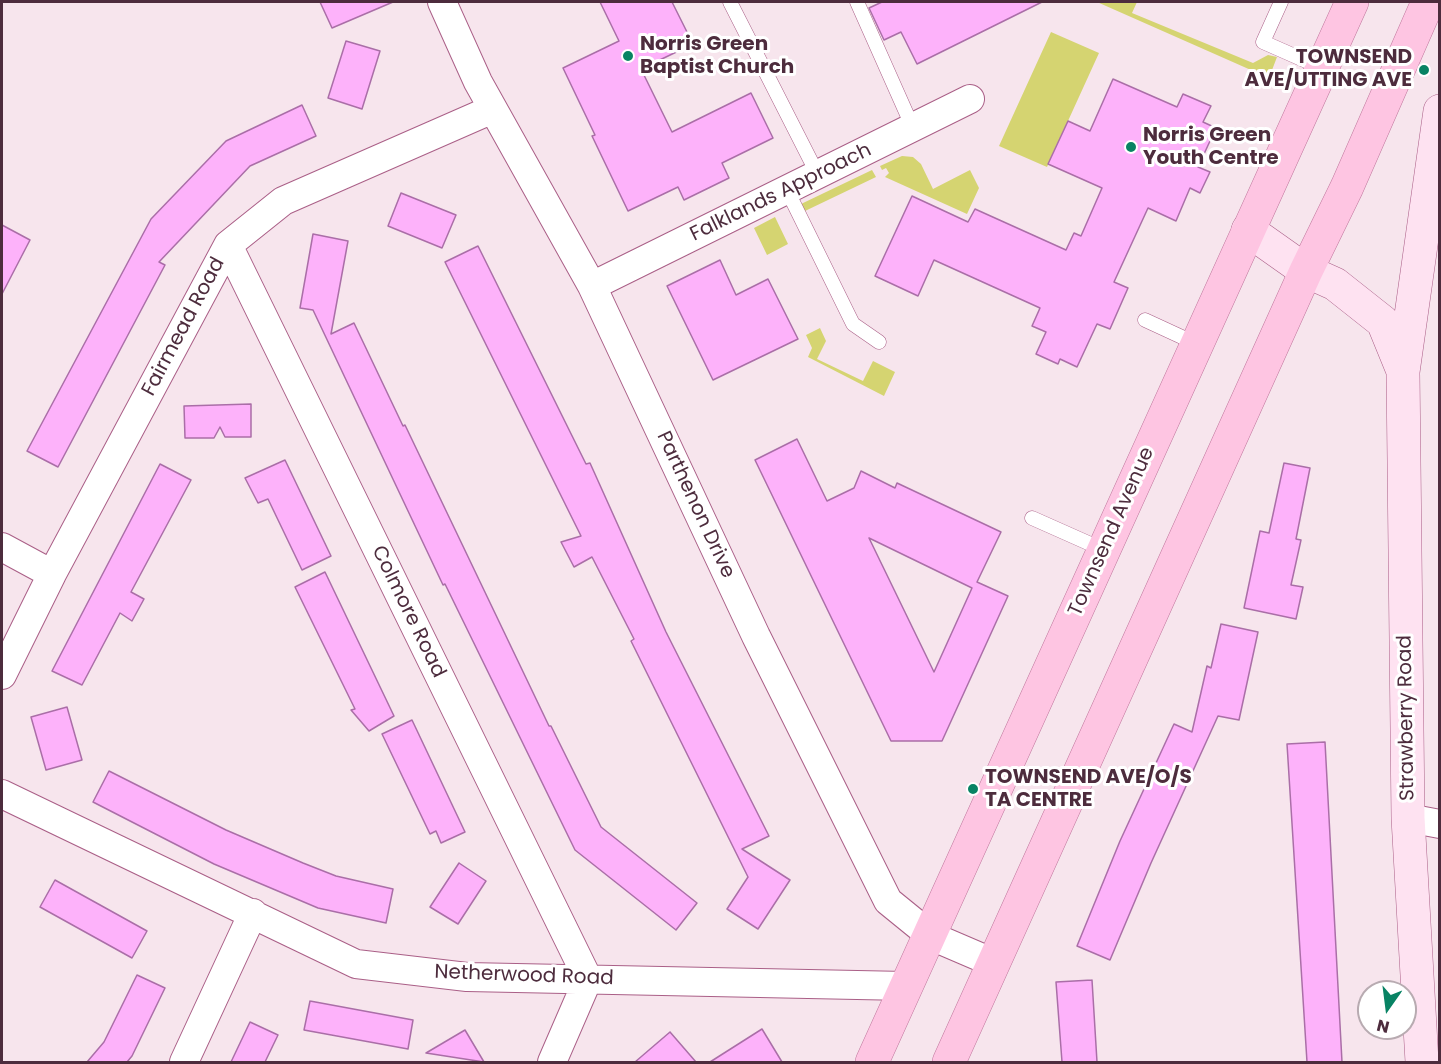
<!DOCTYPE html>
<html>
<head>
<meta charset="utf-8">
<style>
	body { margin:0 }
	#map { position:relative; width:1441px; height:1064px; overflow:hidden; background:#f7e5ed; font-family:Poppins,sans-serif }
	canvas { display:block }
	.frame { position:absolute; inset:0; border:3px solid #4d2c3d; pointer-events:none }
	.north { position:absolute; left:1357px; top:980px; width:60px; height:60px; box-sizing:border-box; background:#fff; border:2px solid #b8abb1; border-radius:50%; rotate:194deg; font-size:16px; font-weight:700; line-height:24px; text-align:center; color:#4d2c3d }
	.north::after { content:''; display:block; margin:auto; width:21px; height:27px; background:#088364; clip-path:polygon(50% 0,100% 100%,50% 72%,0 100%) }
</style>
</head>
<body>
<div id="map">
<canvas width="1441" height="1064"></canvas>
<div class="frame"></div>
<div class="north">N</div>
</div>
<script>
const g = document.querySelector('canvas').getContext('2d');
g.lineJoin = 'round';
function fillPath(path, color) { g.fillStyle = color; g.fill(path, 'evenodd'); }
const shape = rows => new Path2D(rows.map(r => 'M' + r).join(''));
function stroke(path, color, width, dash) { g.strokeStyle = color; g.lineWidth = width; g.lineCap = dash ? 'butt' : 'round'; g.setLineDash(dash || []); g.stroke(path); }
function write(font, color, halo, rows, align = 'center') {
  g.font = font + ' Poppins,sans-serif'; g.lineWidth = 6; g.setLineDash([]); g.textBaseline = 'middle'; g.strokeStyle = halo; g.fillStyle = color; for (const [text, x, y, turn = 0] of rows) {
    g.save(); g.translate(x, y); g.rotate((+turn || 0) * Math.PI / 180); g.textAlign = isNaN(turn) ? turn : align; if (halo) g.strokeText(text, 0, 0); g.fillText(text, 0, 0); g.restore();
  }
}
fillPath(shape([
	[1097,2,1137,2,1132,13,1253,63,1268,55,1277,57,1269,78],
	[1051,32,1099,53,1047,167,999,146],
	[902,156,913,157,921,164,933,189,970,170,979,188,967,214,885,177,889,173,886,168,882,170,880,166],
	[872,170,876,177,805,211,801,204],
	[775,217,788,244,767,255,754,228],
	[820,328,826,341,817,359,863,381,873,361,895,372,884,396,808,357,812,348,806,335]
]), '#d5d471');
const building = shape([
	[320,2,393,2,332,28,320,2],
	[600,2,672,2,693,44,641,69,672,132,751,93,773,138,722,163,729,178,684,200,678,187,628,211,592,136,595,135,563,68,619,41,600,2],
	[882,2,1042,2,917,64,901,32,884,40,869,8,882,2],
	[346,41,380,51,362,109,328,98,346,41],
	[1113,79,1177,107,1183,94,1211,106,1203,122,1216,128,1198,167,1210,172,1200,193,1190,188,1176,221,1148,208,1114,282,1128,288,1110,329,1097,324,1077,367,1060,359,1058,364,1036,354,1046,332,1032,326,1040,308,934,260,918,296,875,276,912,196,968,222,975,209,1066,250,1074,233,1081,236,1102,188,1048,164,1068,121,1090,131,1113,79],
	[302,105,316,136,250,166,159,262,165,265,58,467,27,451,151,219,226,141,302,105],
	[401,193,456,215,442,248,388,226,401,193],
	[2,225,30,240,2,294,2,225],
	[313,234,348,241,331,334,354,323,403,426,405,425,549,726,551,726,601,827,697,903,676,930,575,850,445,584,443,585,313,310,300,308,313,234],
	[478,246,586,464,590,463,666,632,769,836,742,849,790,880,758,929,727,909,748,877,631,641,634,639,592,557,574,567,561,542,581,536,445,262,478,246],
	[720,260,736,295,768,279,798,339,713,380,667,286,720,260],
	[251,404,251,437,225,437,220,427,214,438,185,438,184,406,251,404],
	[797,439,827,501,854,488,861,471,895,488,897,483,1001,532,977,582,1008,596,942,741,891,741,755,460,797,439],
	[869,538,972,588,934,672,869,538],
	[285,460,331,556,302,570,268,499,258,503,245,478,285,460],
	[1284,463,1310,468,1296,539,1301,540,1291,585,1303,587,1296,619,1244,608,1260,531,1269,533,1284,463],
	[160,464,191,480,131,592,144,599,132,621,120,613,82,685,52,671,160,464],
	[325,572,394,716,369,731,351,710,355,709,295,587,325,572],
	[1221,624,1258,632,1239,720,1218,716,1151,863,1110,960,1077,946,1120,841,1174,724,1192,732,1207,666,1211,668,1221,624],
	[67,707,82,760,46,770,31,717,67,707],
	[412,720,465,832,441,843,436,831,430,834,382,734,412,720],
	[1325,742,1342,1062,1307,1062,1287,744,1325,742],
	[109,771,226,830,303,863,336,876,393,889,386,923,318,908,214,864,93,802,109,771],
	[459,863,486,881,458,924,430,907,459,863],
	[55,880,147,931,132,958,40,907,55,880],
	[137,975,165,988,132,1056,127,1062,87,1062,104,1042,137,975],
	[1092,980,1097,1062,1062,1062,1056,982,1092,980],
	[310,1001,413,1020,408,1049,304,1030,310,1001],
	[250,1022,278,1035,265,1062,231,1062,250,1022],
	[762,1029,782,1062,710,1062,762,1029],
	[465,1030,484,1062,426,1053,465,1030],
	[670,1032,696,1062,635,1062,670,1032]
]);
fillPath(building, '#fdb2fa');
stroke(building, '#aa6ea7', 1.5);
const lane = shape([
	[730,2,818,175],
	[857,2,913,128],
	[1281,2,1263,42,1322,68],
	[787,190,853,324,879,342],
	[1145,320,1197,344],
	[1032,518,1104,550]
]);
const street = shape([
	[442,2,478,82,592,286,756,636,888,901,931,936,994,963],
	[228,245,588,979,552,1062],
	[592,286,970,99],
	[2,547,52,574],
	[2,675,52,574,228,245,283,201,493,109],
	[2,794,356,964,467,977,906,986],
	[1408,818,1440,824],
	[184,1062,253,913]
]);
const secondary = shape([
	[1248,230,1306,271,1335,284,1383,322,1403,371],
	[1422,1062,1408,818,1403,372,1440,111]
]);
const primary = shape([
	[872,1062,1352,2],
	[949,1062,1306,271,1347,187,1428,2]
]);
stroke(lane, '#aa5f87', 15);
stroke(street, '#aa5f87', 30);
stroke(secondary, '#aa5f87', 34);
stroke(primary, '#bf769c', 34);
stroke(lane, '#fff', 14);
stroke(street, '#fff', 28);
stroke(secondary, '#fee2f1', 33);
stroke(primary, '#fec5e2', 33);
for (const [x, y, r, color] of [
	[628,56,6,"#088364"],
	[1424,70,6,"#088364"],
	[1131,147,6,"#088364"],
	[973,789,6,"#088364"]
]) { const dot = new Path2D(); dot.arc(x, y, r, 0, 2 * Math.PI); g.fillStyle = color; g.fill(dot); stroke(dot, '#fff', 2); }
write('bold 20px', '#4d2c3d', '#fff', [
	["Norris Green",640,45],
	["Baptist Church",640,68],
	["TOWNSEND",1412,58,"right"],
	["AVE/UTTING AVE",1412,81,"right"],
	["Norris Green",1143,136],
	["Youth Centre",1143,159],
	["TOWNSEND AVE/O/S",985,778],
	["TA CENTRE",985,801]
], 'left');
write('20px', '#4d2c3d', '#fff', [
	["Falklands Approach",781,193,-26],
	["Fairmead Road",184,327,-62],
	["Parthenon Drive",695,505,65],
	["Townsend Avenue",1112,532,-66],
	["Colmore Road",408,612,64],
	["Strawberry Road",1407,718,-91],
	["Netherwood Road",524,976,2]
]);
</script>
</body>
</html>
